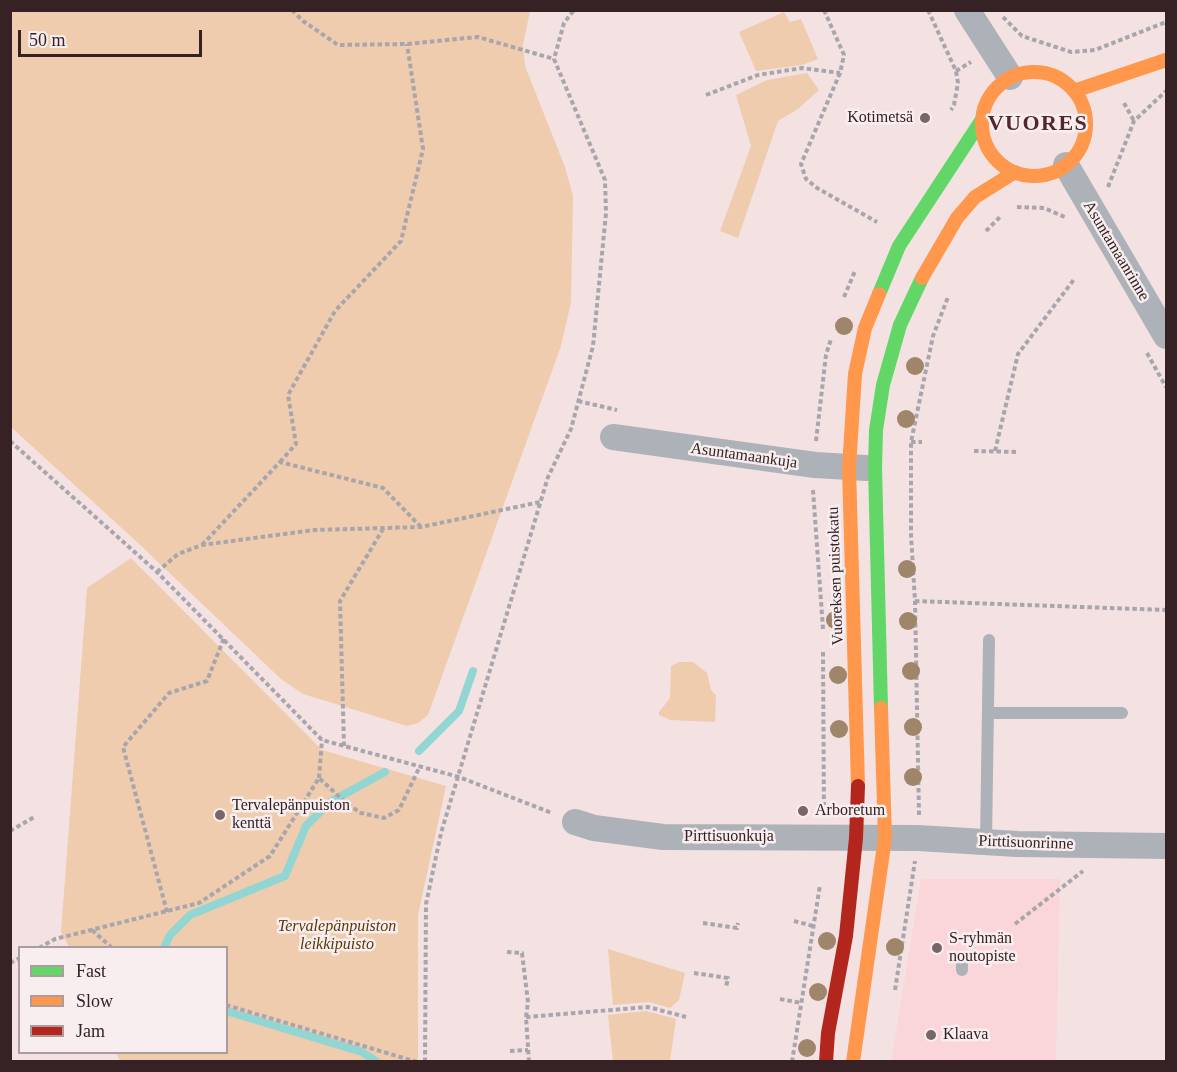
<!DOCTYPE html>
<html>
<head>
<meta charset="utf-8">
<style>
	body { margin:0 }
	#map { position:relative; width:1177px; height:1072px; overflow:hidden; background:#f4e2e3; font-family:Georgia,serif }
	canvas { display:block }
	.frame { position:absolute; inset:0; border:12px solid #362224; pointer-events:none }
	.legend { position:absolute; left:18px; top:946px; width:210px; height:108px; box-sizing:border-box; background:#f9eeef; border:2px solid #ab9c9e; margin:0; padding:8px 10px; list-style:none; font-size:18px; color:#362224 }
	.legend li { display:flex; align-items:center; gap:12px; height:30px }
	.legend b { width:30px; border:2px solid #ab9c9e }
	.scale { position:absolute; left:18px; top:30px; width:184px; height:27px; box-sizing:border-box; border:3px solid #362224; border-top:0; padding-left:8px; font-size:18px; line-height:21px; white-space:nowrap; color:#362224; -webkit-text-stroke:4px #f9eeef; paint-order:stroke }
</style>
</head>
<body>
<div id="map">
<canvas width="1177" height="1072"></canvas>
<div class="frame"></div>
<ul class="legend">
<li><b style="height:8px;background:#63d668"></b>Fast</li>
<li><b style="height:8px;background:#ff974d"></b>Slow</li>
<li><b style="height:8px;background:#b3261e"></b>Jam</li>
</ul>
<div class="scale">50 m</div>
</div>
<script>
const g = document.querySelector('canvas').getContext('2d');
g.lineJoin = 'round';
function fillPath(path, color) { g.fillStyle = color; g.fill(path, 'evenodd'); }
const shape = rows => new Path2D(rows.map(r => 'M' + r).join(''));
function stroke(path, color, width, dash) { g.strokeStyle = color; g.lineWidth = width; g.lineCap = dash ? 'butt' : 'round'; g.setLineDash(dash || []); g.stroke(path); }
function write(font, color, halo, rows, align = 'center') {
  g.font = font + ' Georgia,serif'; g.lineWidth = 5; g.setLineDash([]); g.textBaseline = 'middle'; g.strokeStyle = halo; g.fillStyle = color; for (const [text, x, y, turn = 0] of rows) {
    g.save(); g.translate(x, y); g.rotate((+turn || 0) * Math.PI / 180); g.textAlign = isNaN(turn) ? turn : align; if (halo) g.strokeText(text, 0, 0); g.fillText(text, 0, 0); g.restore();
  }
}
fillPath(shape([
	[921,879,1060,879,1056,1061,891,1062]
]), '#fad5d9');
fillPath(shape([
	[10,11,530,11,523,45,525,66,565,167,573,196,571,302,561,346,428,715,418,723,407,726,303,694,281,679,137,542,11,427],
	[784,12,790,22,801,19,818,59,802,65,756,71,739,32],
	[807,73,819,90,798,109,778,121,738,238,720,231,751,146,736,95,767,80],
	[131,558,322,750,446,786,418,915,418,1061,120,1061,116,1053,226,1052,226,948,69,947,61,932,87,588],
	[679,662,693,662,707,673,711,690,716,695,715,722,670,720,659,715,659,712,670,698,671,666],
	[608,949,685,973,679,1000,670,1008,649,1002,613,1005],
	[646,1011,676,1019,670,1061,613,1061,608,1015]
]), '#eeccad');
stroke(shape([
	[419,751,459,711,473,671],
	[164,948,170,935,190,915,285,876,306,826,330,802,385,772],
	[226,1011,362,1052,377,1062]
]), '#92d6d3', 8);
stroke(shape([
	[292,10,303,21,338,45,407,44,478,37,554,59],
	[824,10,844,55,840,73,801,164,806,179,817,188,877,222],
	[928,10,956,71,958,83,954,105,951,110],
	[1003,17,1022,36,1071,52,1095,50,1166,22],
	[956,71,971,62],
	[706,95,758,75,802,68,840,73],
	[1124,103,1134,121],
	[1108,187,1134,121,1166,91],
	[1017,207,1044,208,1067,218],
	[986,231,1000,217],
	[844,297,855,271],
	[1147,353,1166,387],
	[578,401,617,410],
	[10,441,157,572,322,740,459,777,552,813],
	[816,441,826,355,831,339],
	[911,442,922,442],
	[974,451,1019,452],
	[995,451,1018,354,1075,278],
	[280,462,296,444,288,395,335,311,401,241,423,149,407,44],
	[813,490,823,629],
	[202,545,280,462,383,488,421,527],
	[157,572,178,554,202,545,314,530,421,527,540,502],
	[915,601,1166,610],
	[823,652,824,815],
	[344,746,340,601,383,529],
	[319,778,322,740],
	[919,815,915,601,911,535,911,442,933,336,948,297],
	[10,831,36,816],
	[167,912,123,747,169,693,207,681,224,638],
	[794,921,813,926],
	[703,923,737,928,738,923],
	[1015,924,1083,871],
	[92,930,112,948],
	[39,948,55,939,199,903,270,856,319,778,346,803,361,813,384,818,399,810,420,766],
	[507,952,522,953,528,1002,526,1017,529,1062],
	[10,963,20,958],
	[694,973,728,978,726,987],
	[895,990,915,861],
	[780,999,801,1003],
	[226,1005,417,1062],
	[526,1017,648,1007,686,1017],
	[510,1051,528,1050],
	[425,1062,426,904,441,833,548,477,571,429,593,346,606,213,605,180,554,59,564,23,574,10],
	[792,1062,820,885]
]), '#a8a6ac', 4, [4.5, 3]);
stroke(shape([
	[988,713,1122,713],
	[986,842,989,640],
	[962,970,962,960]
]), '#adb1b8', 12);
stroke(shape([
	[967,10,1010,77],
	[1066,165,1166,336],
	[613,437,815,465,866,468],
	[575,822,594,828,663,837,918,838,1017,844,1166,846]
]), '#adb1b8', 26);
stroke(shape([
	[879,294,899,246,981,121],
	[881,708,875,467,876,430,883,385,900,325,922,278]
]), '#63d668', 14);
stroke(shape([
	'982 124a52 52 0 1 1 104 0a52 52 0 1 1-104 0Z',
	[1074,91,1166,60],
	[922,278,957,218,975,197,1015,172],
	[858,786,849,468,855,374,865,328,879,294],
	[853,1062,885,838,881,708]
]), '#ff974d', 14);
stroke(shape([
	[826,1062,828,1033,846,936,856,838,858,786]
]), '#b3261e', 14);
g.fillStyle = '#9f8569';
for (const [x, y] of [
	[844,326],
	[915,366],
	[906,419],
	[907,569],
	[835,620],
	[908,621],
	[911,671],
	[838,675],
	[913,727],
	[839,729],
	[913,777],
	[827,941],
	[895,947],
	[818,992],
	[807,1048]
]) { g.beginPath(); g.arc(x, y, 9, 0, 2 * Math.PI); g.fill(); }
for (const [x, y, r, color] of [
	[925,118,6,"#786567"],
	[803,811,6,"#786567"],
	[220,815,6,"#786567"],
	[937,948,6,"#786567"],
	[931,1035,6,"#786567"]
]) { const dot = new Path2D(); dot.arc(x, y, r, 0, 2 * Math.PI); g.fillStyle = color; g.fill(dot); stroke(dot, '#f9eeef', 2); }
write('16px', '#362224', '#f9eeef', [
	["Kotimetsä",913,118,"right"],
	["Tervalepänpuiston",232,806],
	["kenttä",232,824],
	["Arboretum",815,811],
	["S-ryhmän",949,939],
	["noutopiste",949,957],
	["Klaava",943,1035]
], 'left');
write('16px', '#362224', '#f9eeef', [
	["Asuntamaanrinne",1116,251,59],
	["Asuntamaankuja",744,456,8],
	["Vuoreksen puistokatu",836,576,-92],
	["Pirttisuonkuja",729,837],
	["Pirttisuonrinne",1026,843,2]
]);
write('italic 16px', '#5a3906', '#f9eeef', [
	["Tervalepänpuiston",337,927],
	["leikkipuisto",337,945]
]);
g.letterSpacing = '1.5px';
write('bold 22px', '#52282e', '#f9eeef', [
	["VUORES",1038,124]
]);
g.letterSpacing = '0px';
</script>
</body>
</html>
